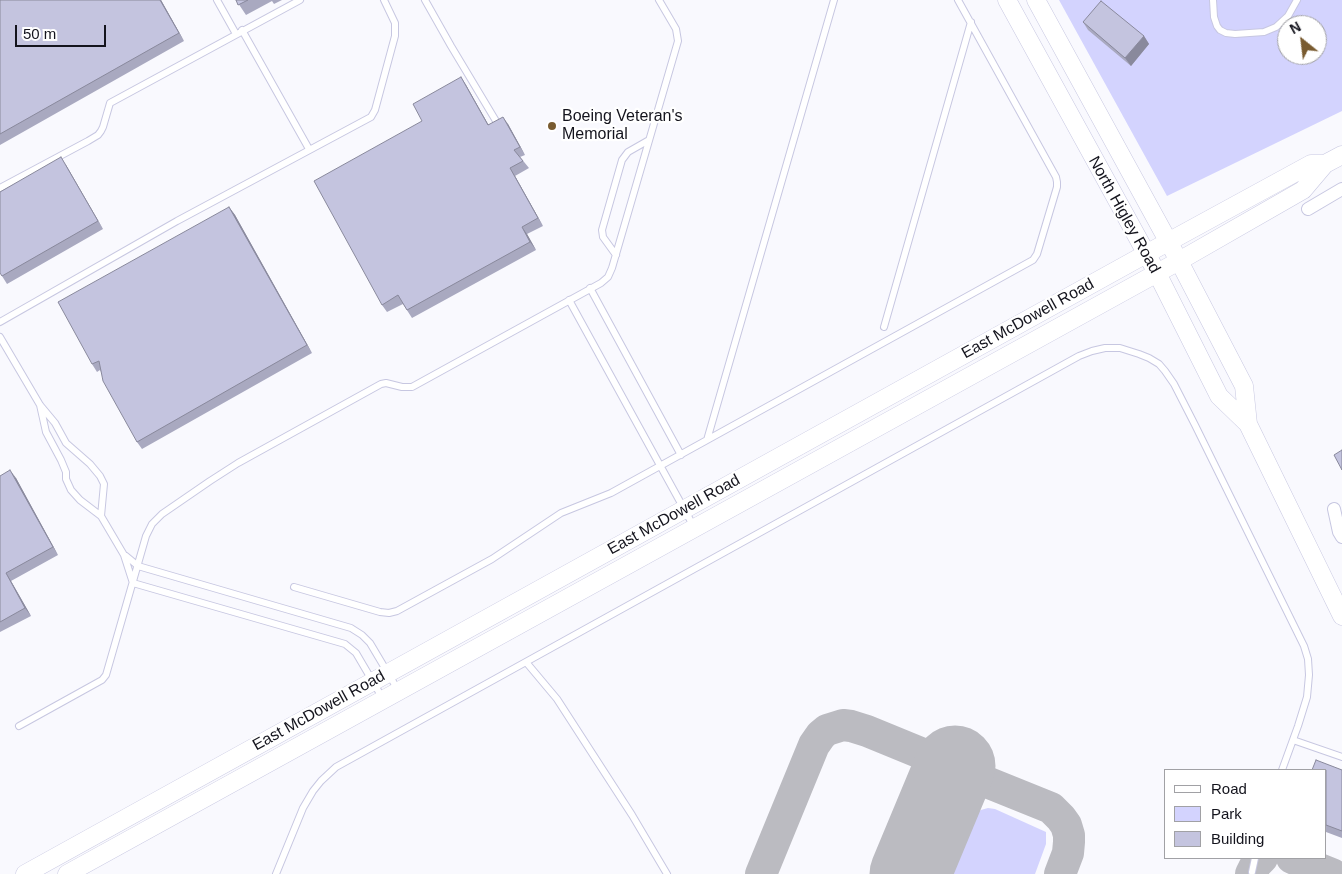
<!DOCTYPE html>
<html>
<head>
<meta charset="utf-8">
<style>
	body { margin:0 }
	#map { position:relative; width:1342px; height:874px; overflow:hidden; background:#f9f9fe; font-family:Helvetica,sans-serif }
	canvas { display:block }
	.legend { position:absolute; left:1164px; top:769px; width:162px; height:90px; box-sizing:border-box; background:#fff; border:1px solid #a1a1a5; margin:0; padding:6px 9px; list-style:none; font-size:15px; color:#14141d }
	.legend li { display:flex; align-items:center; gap:10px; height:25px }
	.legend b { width:25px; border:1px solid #a1a1a5 }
	.north { position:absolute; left:1277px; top:15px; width:50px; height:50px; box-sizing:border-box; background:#fff; border:1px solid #a1a1a5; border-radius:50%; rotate:331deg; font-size:14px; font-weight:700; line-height:20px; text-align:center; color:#14141d }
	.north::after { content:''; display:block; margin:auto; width:18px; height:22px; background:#795b30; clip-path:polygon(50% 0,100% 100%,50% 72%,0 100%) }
	.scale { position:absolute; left:15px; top:25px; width:91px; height:22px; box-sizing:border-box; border:2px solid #14141d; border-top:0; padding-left:6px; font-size:15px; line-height:18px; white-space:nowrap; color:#14141d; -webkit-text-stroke:4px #fff; paint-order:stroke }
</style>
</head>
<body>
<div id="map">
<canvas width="1342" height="874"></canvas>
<ul class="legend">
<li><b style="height:6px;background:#fff"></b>Road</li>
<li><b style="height:14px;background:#d3d3fe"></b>Park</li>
<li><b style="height:14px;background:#c4c4df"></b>Building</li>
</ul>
<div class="north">N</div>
<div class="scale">50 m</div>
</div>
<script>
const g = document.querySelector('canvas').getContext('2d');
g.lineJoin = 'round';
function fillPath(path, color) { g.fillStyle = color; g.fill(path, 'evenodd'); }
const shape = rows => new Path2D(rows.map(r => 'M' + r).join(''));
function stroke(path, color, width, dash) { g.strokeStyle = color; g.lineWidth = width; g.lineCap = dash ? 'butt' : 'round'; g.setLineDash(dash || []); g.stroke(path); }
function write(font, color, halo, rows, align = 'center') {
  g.font = font + ' Helvetica,sans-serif'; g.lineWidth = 4.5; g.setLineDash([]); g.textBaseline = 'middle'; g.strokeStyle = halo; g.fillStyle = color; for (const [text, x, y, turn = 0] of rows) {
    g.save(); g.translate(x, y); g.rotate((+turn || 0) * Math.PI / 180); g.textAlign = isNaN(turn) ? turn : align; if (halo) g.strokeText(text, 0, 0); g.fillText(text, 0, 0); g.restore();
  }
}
fillPath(shape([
	[1059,0,1342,0,1342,111,1167,196],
	[1287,25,1317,25,1317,55,1287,55],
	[988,808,995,809,1046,832,1046,844,1035,874,949,874,972,816,981,810]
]), '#d3d3fe');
stroke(shape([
	[1292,858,1332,874],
	[761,874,814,745,821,735,827,730,843,725,851,726,867,731,928,756,955,766,989,783,1051,808,1061,818,1066,825,1069,835,1069,842,1068,853,1060,874],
	[1251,874,1256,864,1262,858]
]), '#bbbbc1', 32);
stroke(shape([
	[910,874,955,766]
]), '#bbbbc1', 81);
const lane = shape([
	[217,0,236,34],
	[425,0,451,46,496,121],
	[1213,0,1214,17,1217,26,1220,30,1226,33,1235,34,1264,32,1276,27,1288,16,1297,0],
	[242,30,309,149],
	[0,188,88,141,98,135,101,131,103,127,110,103,300,0],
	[616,255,603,237,602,230,622,160,628,152,649,140],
	[590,288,681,455],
	[569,300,694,527],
	[0,322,177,221,371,117,375,110,395,36,395,23,384,0],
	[884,327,971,22],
	[0,337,40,405,55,423,66,443,90,464,100,476,104,484,101,516],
	[40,405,46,432,61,460,66,472,66,479,71,490,80,500,101,516,124,555,133,583,345,644,356,653,383,699],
	[707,440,834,0],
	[126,556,138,566,351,628,362,635,370,643,398,690],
	[294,587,380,612,389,613,397,611,492,559,561,513,611,493,1033,260,1037,254,1057,187,1057,182,1056,177,958,0],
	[526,662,557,699,632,815,667,874],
	[19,726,102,680,106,675,146,536,152,524,162,514,210,481,238,463,381,384,386,383,402,387,412,387,601,283,608,277,612,268,678,41,676,29,659,0],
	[1293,740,1342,757],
	[1252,872,1255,858],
	[276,874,303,808,313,791,321,781,336,767,1079,356,1092,351,1105,348,1120,348,1139,354,1149,358,1159,364,1165,371,1174,384,1195,425,1304,646,1308,659,1309,675,1307,697,1298,726,1282,770]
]);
const street = shape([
	[1308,209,1342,189],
	[1334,509,1339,532,1342,537]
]);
const secondary = shape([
	[1007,0,1157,273,1219,396,1248,424,1342,616],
	[1036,0,1179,261,1244,386,1248,424],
	[25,874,1146,254,1311,164,1325,164],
	[67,874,1179,261,1303,190,1325,164,1342,155]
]);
stroke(lane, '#c7c7e1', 8);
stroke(street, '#c7c7e1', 14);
stroke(secondary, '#c7c7e1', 19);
stroke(lane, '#fff', 6);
stroke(street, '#fff', 12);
stroke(secondary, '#fff', 18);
fillPath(shape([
	[0,0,161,0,184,41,0,145],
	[236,0,282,0,274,4,272,1,246,15],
	[1083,22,1144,36,1149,44,1131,66,1088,30],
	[461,77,466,85,488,124,508,124,525,155,520,157,529,168,515,176,543,226,527,234,536,250,412,318,403,304,387,312,382,305],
	[66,165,103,229,7,284,2,276],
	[229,207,235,215,312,353,142,449,137,442,100,370,97,372,92,364],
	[0,476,16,478,58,555,11,581,31,616,0,632],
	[1326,770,1342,770,1342,838,1326,832]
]), '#a9a9c0');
fillPath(shape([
	[160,0,161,0,184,41,179,33],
	[1144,36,1149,44,1131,66,1125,58],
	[461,77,466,85,493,133,488,125],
	[503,117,508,124,525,155,520,147],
	[61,157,66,165,103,229,98,221],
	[510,168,515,176,543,226,538,218],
	[229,207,235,215,312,353,307,345],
	[522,227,527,234,536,250,530,242],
	[10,470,16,478,58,555,53,547],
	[6,573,11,581,31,616,25,608]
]), '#89899c');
const building = shape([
	[0,0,160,0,179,33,0,134,0,0],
	[236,0,248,0,238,5,236,0],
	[1101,1,1144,36,1125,58,1083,22,1101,1],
	[461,77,488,125,503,117,520,147,514,150,523,161,510,168,538,218,522,227,530,242,407,310,398,295,382,305,314,181,422,121,413,104,461,77],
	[61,157,98,221,2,276,0,273,0,192,61,157],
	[229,207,307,345,137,442,103,381,99,361,92,364,58,302,229,207],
	[1342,450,1342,470,1334,455,1342,450],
	[10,470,53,547,6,573,25,608,0,622,0,476,10,470],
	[1316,760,1342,770,1342,831,1326,825,1326,770,1312,770,1316,760]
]);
fillPath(building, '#c4c4df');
stroke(building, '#89899c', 1);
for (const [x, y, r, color] of [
	[552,126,5,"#795b30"]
]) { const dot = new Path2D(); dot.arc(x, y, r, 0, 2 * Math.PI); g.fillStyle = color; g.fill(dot); stroke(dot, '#fff', 2); }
write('16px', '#14141d', '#fff', [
	["Boeing Veteran's",562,117],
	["Memorial",562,135]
], 'left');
write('16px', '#14141d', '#fff', [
	["North Higley Road",1124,215,61],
	["East McDowell Road",1028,319,-29],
	["East McDowell Road",674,515,-29],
	["East McDowell Road",319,711,-29]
]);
</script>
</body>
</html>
